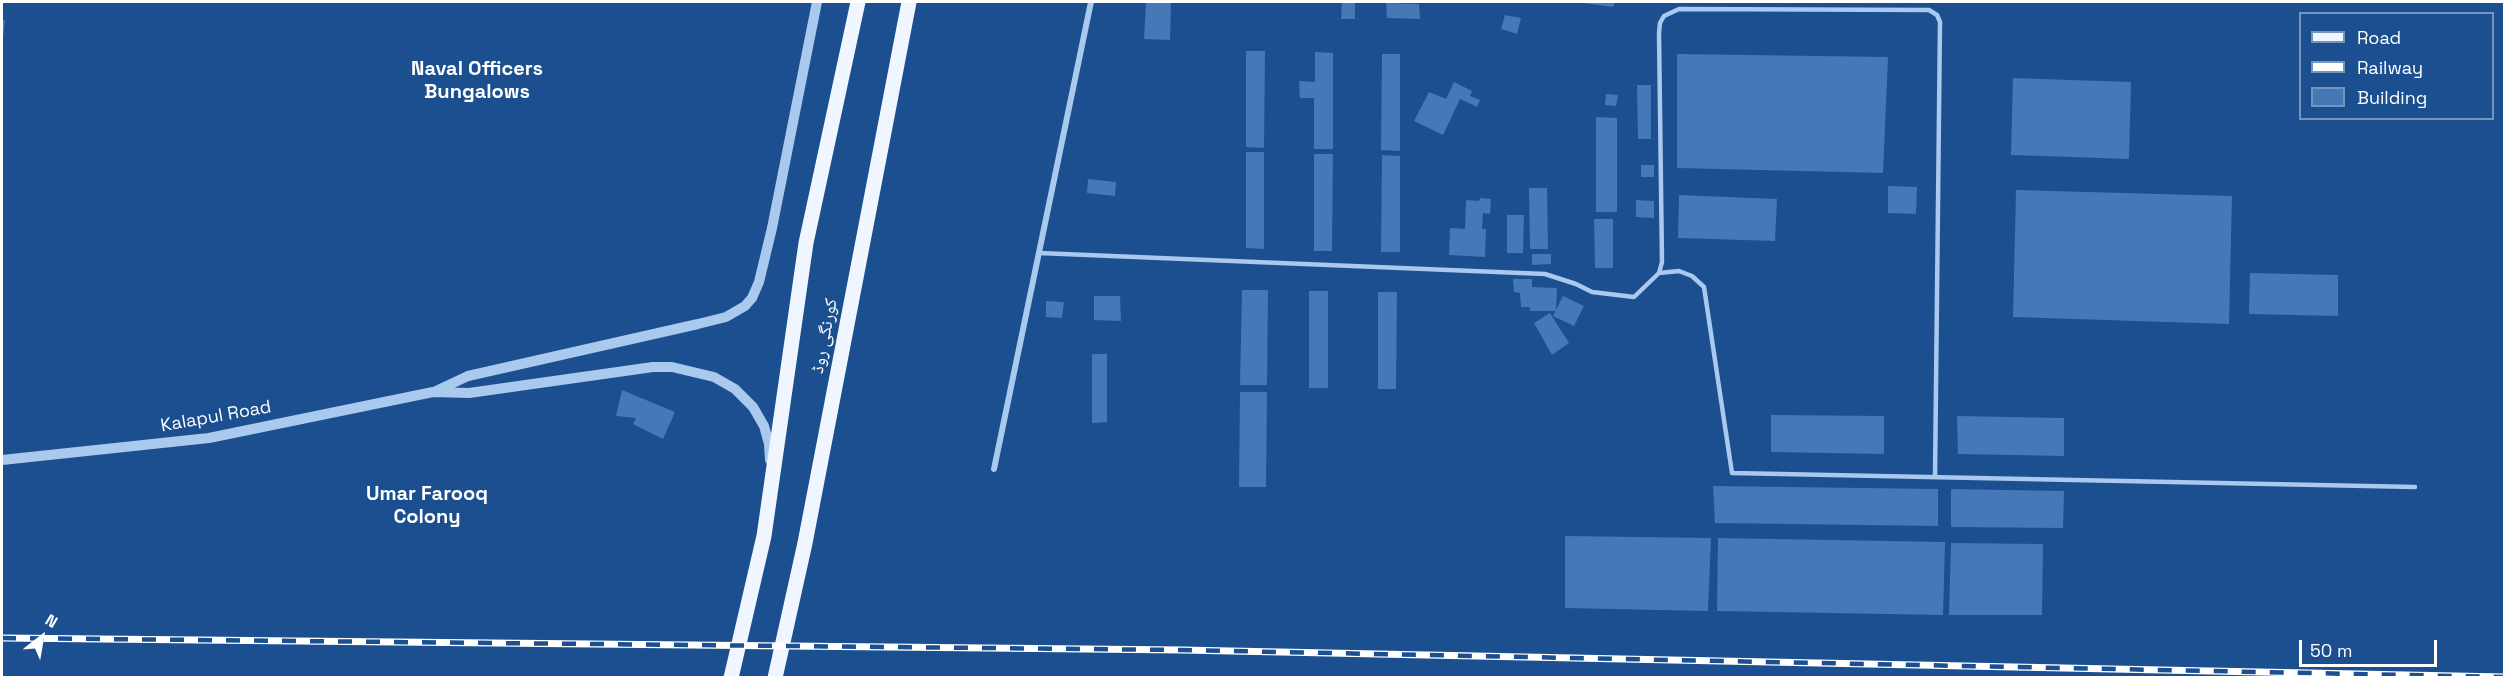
<!DOCTYPE html>
<html>
<head>
<meta charset="utf-8">
<style>
	body { margin:0 }
	#map { position:relative; width:2506px; height:679px; overflow:hidden; background:#1b4f8f; font-family:"Space Grotesk",sans-serif }
	canvas { display:block }
	.frame { position:absolute; inset:0; border:3px solid #fff; pointer-events:none }
	.legend { position:absolute; left:2299px; top:12px; width:195px; height:108px; box-sizing:border-box; background:#1b4f8f; border:2px solid #7695bc; margin:0; padding:8px 10px; list-style:none; font-size:18px; color:#fff }
	.legend li { display:flex; align-items:center; gap:12px; height:30px }
	.legend b { width:30px; border:2px solid #7695bc }
	.north { position:absolute; left:12px; top:607px; width:60px; height:60px; -webkit-text-stroke:4px #1b4f8f; paint-order:stroke; rotate:31deg; font-size:16px; font-weight:700; line-height:24px; text-align:center; color:#fff }
	.north::after { content:''; display:block; margin:auto; width:21px; height:27px; background:#fff; clip-path:polygon(50% 0,100% 100%,50% 72%,0 100%) }
	.scale { position:absolute; left:2299px; top:640px; width:138px; height:27px; box-sizing:border-box; border:3px solid #fff; border-top:0; padding-left:8px; font-size:18px; line-height:21px; white-space:nowrap; color:#fff; -webkit-text-stroke:4px #1b4f8f; paint-order:stroke }
</style>
</head>
<body>
<div id="map">
<canvas width="2506" height="679"></canvas>
<div class="frame"></div>
<ul class="legend">
<li><b style="height:8px;background:#f0f6ff"></b>Road</li>
<li><b style="height:8px;background:#fff"></b>Railway</li>
<li><b style="height:16px;background:#4478b7"></b>Building</li>
</ul>
<div class="north">N</div>
<div class="scale">50 m</div>
</div>
<script>
const g = document.querySelector('canvas').getContext('2d');
g.lineJoin = 'round';
function fillPath(path, color) { g.fillStyle = color; g.fill(path, 'evenodd'); }
const shape = rows => new Path2D(rows.map(r => 'M' + r).join(''));
function stroke(path, color, width, dash) { g.strokeStyle = color; g.lineWidth = width; g.lineCap = dash ? 'butt' : 'round'; g.setLineDash(dash || []); g.stroke(path); }
function write(font, color, halo, rows, align = 'center') {
  g.font = font + ' "Space Grotesk","Noto Naskh Arabic",sans-serif'; g.lineWidth = 4.5; g.setLineDash([]); g.textBaseline = 'middle'; g.strokeStyle = halo; g.fillStyle = color; for (const [text, x, y, turn = 0] of rows) {
    g.save(); g.translate(x, y); g.rotate((+turn || 0) * Math.PI / 180); g.textAlign = isNaN(turn) ? turn : align; if (halo) g.strokeText(text, 0, 0); g.fillText(text, 0, 0); g.restore();
  }
}
fillPath(shape([
	[1146,2,1171,2,1170,40,1144,39],
	[1342,2,1355,3,1355,19,1341,19],
	[1576,2,1615,2,1613,7],
	[1386,3,1419,4,1420,19,1387,18],
	[1505,15,1521,18,1517,34,1501,29],
	[2,20,5,20,3,40,2,40],
	[1246,51,1265,51,1264,148,1246,147],
	[1315,52,1333,53,1333,149,1314,149,1314,98,1300,98,1299,81,1315,82],
	[1382,54,1400,54,1400,151,1381,150],
	[1677,54,1888,57,1883,173,1677,168],
	[2013,78,2131,82,2129,159,2011,155],
	[1454,82,1472,91,1470,96,1480,100,1477,107,1460,99,1443,135,1414,121,1429,92,1446,99],
	[1637,85,1651,85,1651,139,1638,139],
	[1606,94,1618,95,1616,106,1605,105],
	[1596,117,1617,118,1617,212,1596,212],
	[1246,152,1264,152,1264,249,1246,248],
	[1314,154,1333,154,1332,251,1314,251],
	[1382,155,1400,156,1400,252,1381,252],
	[1641,165,1654,165,1654,177,1641,177],
	[1088,179,1116,182,1115,196,1087,193],
	[1888,186,1917,187,1916,214,1888,213],
	[1529,188,1547,188,1548,249,1530,249],
	[2016,190,2232,196,2229,324,2013,317],
	[1679,195,1777,199,1775,241,1678,238],
	[1480,198,1491,199,1490,214,1483,213,1482,229,1486,229,1485,257,1449,255,1450,228,1465,229,1466,200,1479,201],
	[1636,200,1654,201,1654,218,1636,217],
	[1507,215,1524,215,1523,253,1507,253],
	[1594,219,1613,219,1613,268,1595,268],
	[1532,254,1551,254,1551,264,1532,265],
	[2250,273,2338,275,2338,316,2249,314],
	[1513,279,1532,279,1532,287,1557,288,1556,311,1530,311,1530,307,1521,307,1520,293,1514,292],
	[1242,290,1268,290,1267,385,1240,385],
	[1309,291,1328,291,1328,388,1309,388],
	[1378,292,1397,292,1396,389,1378,389],
	[1094,296,1120,296,1121,321,1094,320],
	[1563,296,1584,306,1574,326,1553,316],
	[1046,301,1064,302,1062,318,1046,317],
	[1550,313,1569,343,1552,355,1534,323],
	[1092,354,1107,354,1107,422,1092,423],
	[622,390,675,412,663,439,633,424,636,418,616,416],
	[1240,392,1267,392,1266,487,1239,487],
	[1771,415,1884,416,1884,454,1771,452],
	[1957,416,2064,418,2064,456,1958,454],
	[1713,486,1938,489,1938,526,1715,523],
	[1951,489,2064,491,2063,528,1951,527],
	[1565,536,1711,538,1708,611,1565,608],
	[1718,538,1945,542,1943,615,1717,611],
	[1951,543,2043,544,2042,615,1949,615]
]), '#4478b7');
stroke(shape([
	[1039,253,1545,274,1576,284,1592,292,1634,297,1659,273,1662,262,1659,33,1660,23,1664,16,1679,9,1929,10,1937,15,1940,22,1935,477],
	[1659,273,1679,271,1692,276,1704,287,1732,473,2415,487]
]), '#a9c9ee', 4.5);
stroke(shape([
	[994,469,1091,2]
]), '#a9c9ee', 6);
stroke(shape([
	[436,391,468,376,698,324,726,317,745,306,752,298,759,282,772,228,817,2],
	[2,460,209,438,433,392,469,393,653,367,672,367,714,377,735,389,753,407,764,426,769,444,770,460]
]), '#a9c9ee', 10);
stroke(shape([
	[731,678,764,536,806,243,858,2],
	[775,678,805,543,909,2]
]), '#f0f6ff', 15);
const rail = shape([
	[2,638,1182,650,2504,677]
]);
stroke(rail, '#fff', 7);
stroke(rail, '#1b4f8f', 4.5, [14]);
write('18px', '#fff', '#1b4f8f', [
	["کورنگی روڈ",825,336,-79],
	["Kalapul Road",216,417,-10]
]);
write('bold 20px', '#fff', '#1b4f8f', [
	["Naval Officers",477,70],
	["Bungalows",477,93],
	["Umar Farooq",427,495],
	["Colony",427,518]
]);
</script>
</body>
</html>
